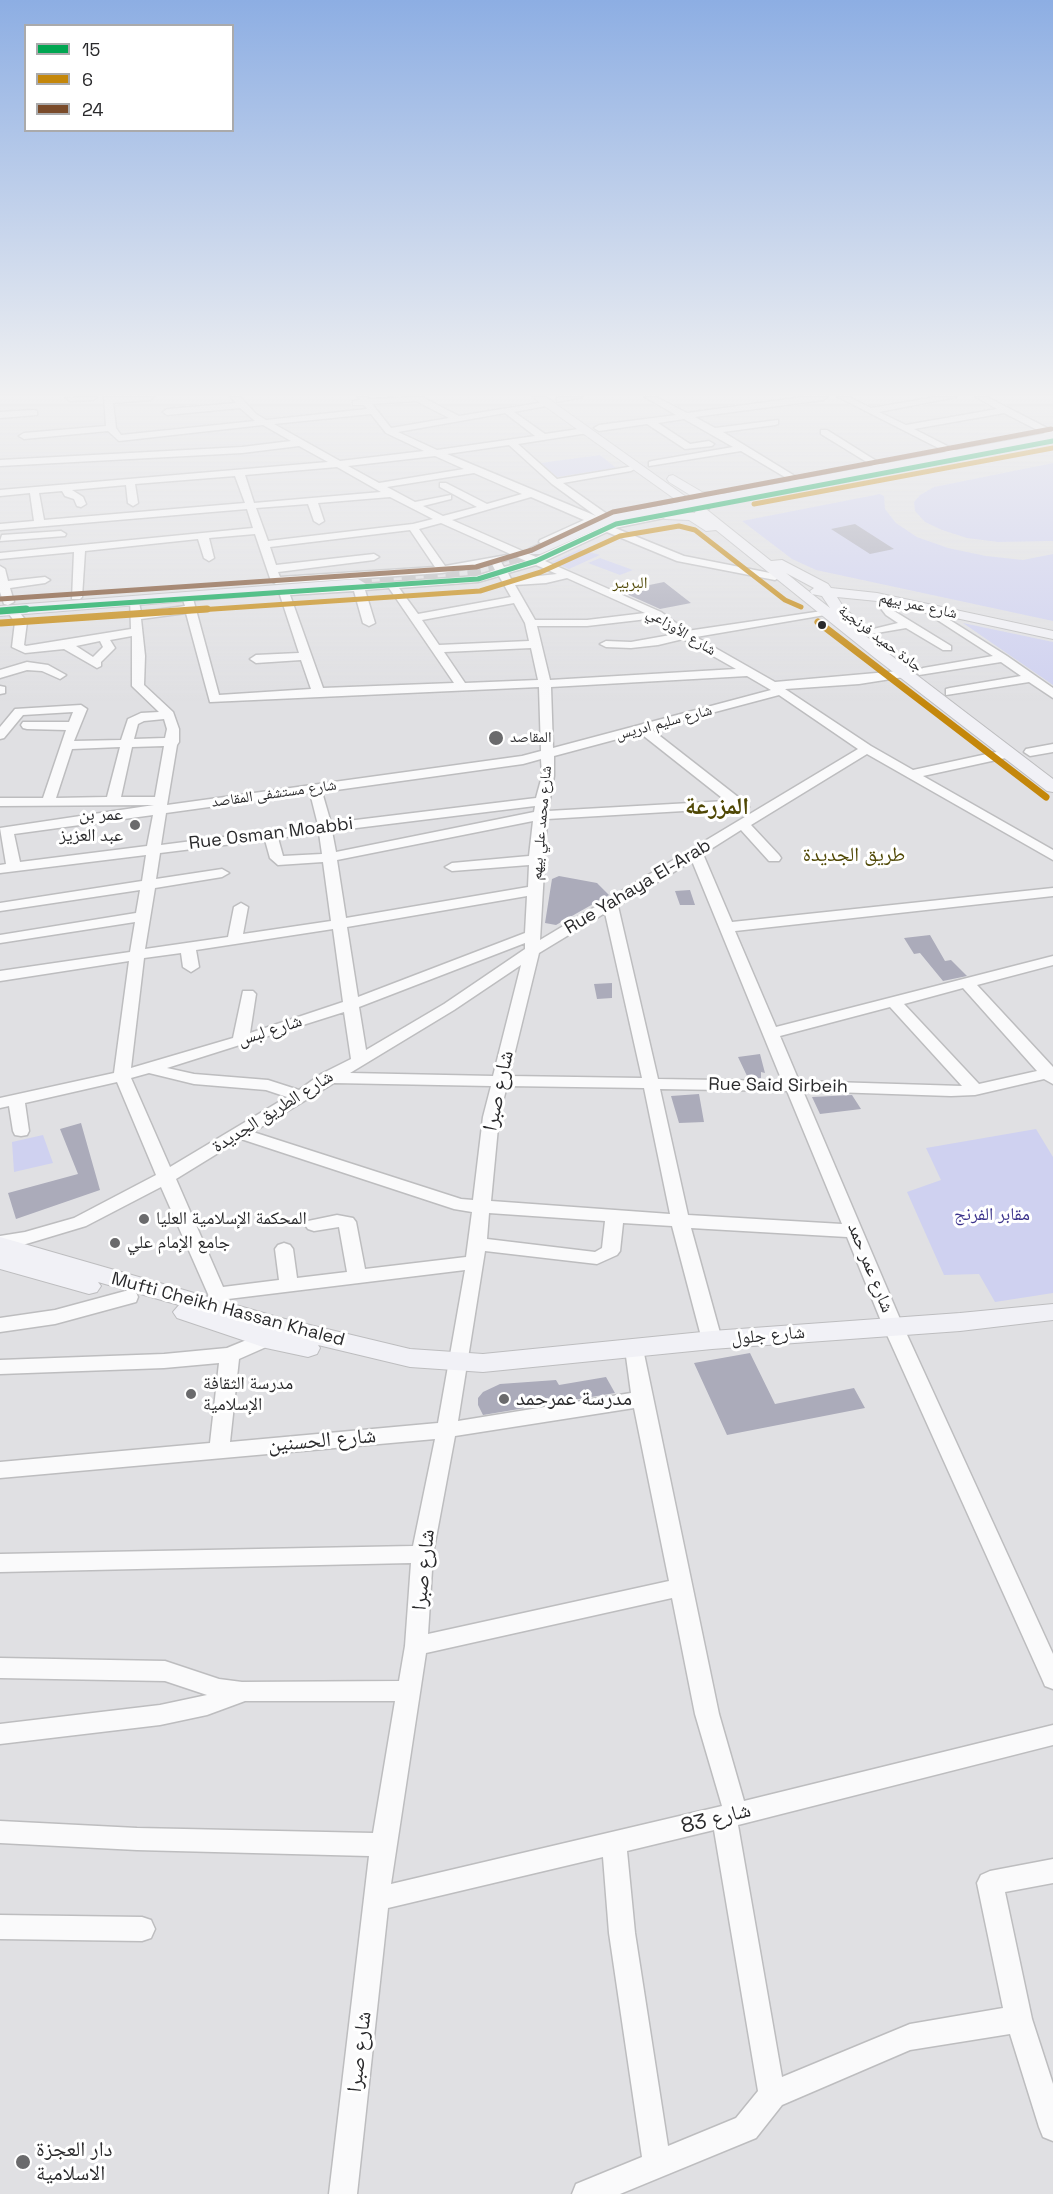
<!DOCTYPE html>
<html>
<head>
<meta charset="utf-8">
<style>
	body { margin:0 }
	#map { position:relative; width:1053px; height:2194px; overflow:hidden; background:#e0e0e3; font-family:"Space Grotesk",sans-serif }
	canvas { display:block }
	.legend { position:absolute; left:24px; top:24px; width:210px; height:108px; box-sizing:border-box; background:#fff; border:2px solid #aaaaab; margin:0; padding:8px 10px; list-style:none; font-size:18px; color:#2a2a2c }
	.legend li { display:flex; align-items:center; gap:12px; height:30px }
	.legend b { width:30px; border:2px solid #aaaaab }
</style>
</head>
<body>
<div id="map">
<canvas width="1053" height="2194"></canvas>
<ul class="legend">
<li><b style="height:8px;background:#00a651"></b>15</li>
<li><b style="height:8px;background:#c4870b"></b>6</li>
<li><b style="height:8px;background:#7a4b2a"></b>24</li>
</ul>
</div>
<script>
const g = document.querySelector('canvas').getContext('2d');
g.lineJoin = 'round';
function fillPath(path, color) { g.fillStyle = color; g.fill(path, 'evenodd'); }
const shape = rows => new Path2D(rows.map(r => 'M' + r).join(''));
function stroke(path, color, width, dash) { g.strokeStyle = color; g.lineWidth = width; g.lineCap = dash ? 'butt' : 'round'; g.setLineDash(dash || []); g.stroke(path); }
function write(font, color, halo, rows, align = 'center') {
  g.font = font + ' "Space Grotesk","Noto Naskh Arabic",sans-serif'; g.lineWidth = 6; g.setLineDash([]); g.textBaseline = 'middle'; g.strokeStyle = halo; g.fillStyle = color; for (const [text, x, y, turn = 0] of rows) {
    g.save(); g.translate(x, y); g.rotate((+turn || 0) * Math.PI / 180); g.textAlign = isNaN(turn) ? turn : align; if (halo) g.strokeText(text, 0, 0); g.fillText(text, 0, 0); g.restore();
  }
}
fillPath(shape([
	[600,455,616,468,557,477,541,463],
	[1053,463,1053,541,998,542,967,538,942,530,925,522,915,511,914,502,920,495,934,487],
	[880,494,884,496,885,509,896,523,917,537,948,548,986,556,1023,560,1053,554,1053,621,816,570,792,559,742,521],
	[580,549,600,555,569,569,552,562],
	[600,558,633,570,620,575,588,563],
	[963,623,1053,642,1053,685],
	[1036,1129,1053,1157,1053,1293,995,1302,979,1274,944,1275,907,1192,941,1180,926,1148],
	[43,1135,53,1163,14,1172,12,1142]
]), '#cfd1f0');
fillPath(shape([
	[855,524,894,549,870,554,831,529],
	[664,582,691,603,660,609,620,591],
	[559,876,597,883,609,895,556,925,545,923,552,879],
	[690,890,695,905,680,905,675,891],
	[930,935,945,961,951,960,967,976,943,981,920,953,914,954,904,938],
	[612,983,612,998,597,999,594,984],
	[760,1054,765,1073,761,1072,761,1078,748,1078,738,1057],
	[699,1094,704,1122,679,1123,671,1096],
	[852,1095,861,1109,820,1114,812,1097],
	[81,1123,100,1190,16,1219,8,1193,78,1174,60,1129],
	[750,1353,775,1404,854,1388,865,1408,727,1435,694,1363],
	[606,1377,615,1393,483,1415,478,1405,478,1398,483,1392,500,1384,556,1380,559,1385]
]), '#ababba');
stroke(shape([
	[691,498,709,511]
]), '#bcbcbe', 13, [13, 6]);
stroke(shape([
	[358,584,475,575,503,568,544,553]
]), '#bcbcbe', 14, [14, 8]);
const minor = shape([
	[97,397,93,400,70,401,66,398,97,397],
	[104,397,154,397,150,400,113,403,116,428,121,435,255,421,240,408,167,415,163,412,167,409,236,403,231,397,240,397,256,414,266,420,367,409,364,405,353,405,353,401,360,400,358,397,367,397,368,399,422,397,459,416,551,401,551,405,514,412,545,434,585,428,590,431,588,433,518,444,557,479,634,466,636,468,631,471,563,483,607,514,633,509,637,510,637,514,595,522,544,545,539,542,540,540,584,520,531,497,452,520,536,557,612,522,669,513,669,517,615,528,684,556,775,574,780,577,775,580,677,561,607,532,545,561,661,612,687,631,829,610,831,612,825,615,696,637,775,682,910,670,910,676,859,684,785,689,871,746,913,770,1010,749,1016,753,1010,757,923,776,1053,850,1053,860,867,754,751,825,779,855,781,858,779,861,769,861,741,830,703,854,732,922,1053,888,1053,896,735,931,776,1027,1053,956,1053,965,977,985,1053,1067,1053,1084,1044,1079,975,1095,951,1096,803,1091,903,1326,1053,1654,1053,1689,1045,1686,1042,1679,883,1326,847,1237,691,1228,722,1340,719,1345,712,1347,705,1345,702,1340,672,1226,623,1223,620,1251,617,1255,597,1264,485,1251,458,1421,631,1393,625,1349,628,1344,635,1342,642,1344,719,1714,744,1801,1053,1725,1053,1745,738,1825,782,2077,910,2024,1003,2008,977,1883,981,1875,990,1871,1053,1859,1053,1883,1005,1892,1032,2019,1053,2084,1053,2141,1043,2137,1039,2127,1010,2034,910,2050,782,2105,756,2138,620,2194,572,2194,576,2184,642,2157,609,1933,603,1857,388,1908,357,2194,329,2194,369,1856,137,1850,0,1843,0,1821,137,1828,373,1833,395,1701,245,1701,207,1715,160,1725,0,1744,0,1724,160,1705,207,1695,165,1681,0,1678,0,1658,165,1661,219,1679,242,1682,399,1681,405,1646,411,1563,0,1572,0,1554,413,1546,435,1439,0,1478,0,1462,210,1443,219,1363,164,1368,0,1374,0,1360,164,1354,227,1348,266,1332,273,1334,276,1339,273,1344,239,1359,230,1442,438,1423,465,1270,228,1299,234,1322,232,1327,225,1329,218,1327,216,1322,208,1294,161,1187,86,1226,26,1244,0,1248,0,1236,25,1232,74,1218,156,1175,117,1082,25,1103,29,1131,27,1135,21,1136,15,1135,13,1131,9,1106,0,1108,0,1098,114,1073,129,961,0,981,0,971,130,952,135,922,0,943,0,935,136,913,140,890,0,911,0,903,142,881,146,855,0,873,0,865,6,864,0,828,154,805,0,806,0,798,43,798,66,730,27,729,23,728,21,725,23,722,69,722,73,712,23,715,4,738,0,739,0,727,15,709,81,705,87,709,74,741,121,740,128,719,141,713,159,712,132,686,132,636,110,640,115,648,101,662,101,666,97,668,64,649,25,653,12,647,15,622,6,610,8,608,16,608,27,622,24,645,26,646,131,629,130,598,138,598,141,612,185,606,182,597,184,595,192,595,219,695,311,689,301,660,256,663,250,659,256,655,299,653,279,592,280,590,477,576,495,570,492,564,442,573,276,584,271,581,255,534,209,538,214,558,209,561,204,558,198,539,85,551,82,597,80,599,72,599,74,552,0,559,0,553,253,528,247,509,0,530,0,524,34,521,30,493,0,496,0,490,328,462,299,446,242,453,0,466,0,460,242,447,291,441,263,425,119,441,108,431,24,439,19,436,24,433,106,426,104,397],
	[416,401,449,418,391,428,372,404,416,401],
	[505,413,535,436,437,450,398,432,505,413],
	[371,414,386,433,424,451,340,461,274,424,371,414],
	[509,445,552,484,596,516,447,454,509,445],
	[435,456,464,469,379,483,348,466,435,456],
	[337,467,381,492,254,503,245,475,337,467],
	[474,473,522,494,487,504,446,483,440,483,440,487,477,507,443,516,423,506,451,499,451,495,415,502,387,487,474,473],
	[235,476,245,503,44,520,39,493,62,491,65,496,74,499,77,506,81,507,86,504,83,497,72,490,126,485,128,503,133,506,138,503,135,484,235,476],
	[390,497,433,519,413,524,268,541,256,508,308,504,314,521,319,524,324,521,318,503,390,497],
	[441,523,526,561,504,567,501,562,512,558,507,555,445,566,419,529,441,523],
	[410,530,435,567,280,577,278,572,374,560,379,557,374,554,276,565,270,547,410,530],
	[536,565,557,574,511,579,508,573,536,565],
	[499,576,511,597,418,614,399,588,478,582,499,576],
	[567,578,645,613,587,620,535,620,515,585,546,583,567,578],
	[389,588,454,683,323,688,290,595,354,591,363,623,369,626,375,623,365,590,389,588],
	[514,603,525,623,529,641,439,645,422,620,514,603],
	[186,613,210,702,539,687,541,751,522,756,167,805,177,745,179,742,179,729,173,712,144,685,145,656,141,619,186,613],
	[656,618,676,634,631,642,606,641,600,644,606,647,631,648,658,645,683,639,736,669,550,680,537,626,587,626,656,618],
	[100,641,103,647,93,657,76,646,100,641],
	[531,648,538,680,465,683,444,652,531,648],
	[747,676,771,690,553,748,551,687,747,676],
	[779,695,858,749,540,940,547,819,735,808,742,811,747,810,749,807,747,804,651,729,779,695],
	[164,719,167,729,165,738,134,739,138,724,144,721,164,719],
	[640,733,726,801,548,811,554,776,554,756,640,733],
	[164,746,155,797,121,797,132,747,164,746],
	[120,747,107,797,56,798,72,749,120,747],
	[541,759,542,776,536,798,331,823,322,792,523,764,541,759],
	[310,793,318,825,161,845,166,813,310,793],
	[535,806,534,812,336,852,332,831,535,806],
	[153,815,147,846,20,862,14,834,153,815],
	[533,821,529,856,452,863,445,867,452,871,529,865,528,887,346,918,337,860,533,821],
	[319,833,322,854,283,856,278,838,319,833],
	[265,840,270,858,278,865,323,862,331,921,243,934,248,907,241,903,234,907,228,937,145,949,155,888,222,877,229,873,222,869,156,879,160,853,265,840],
	[692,861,782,1081,658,1079,618,906,692,861],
	[527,896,525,933,358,997,347,927,527,896],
	[605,913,642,1078,509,1076,539,953,605,913],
	[333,929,343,1002,250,1033,256,994,253,991,243,991,233,1038,131,1068,144,958,181,953,183,967,191,972,199,967,196,950,333,929],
	[525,943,525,949,444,1004,366,1050,359,1007,525,943],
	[521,965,493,1076,350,1073,454,1010,521,965],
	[963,988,1037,1071,979,1084,904,1004,963,988],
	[890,1007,962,1086,799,1081,780,1036,890,1007],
	[344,1012,351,1059,321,1074,299,1090,268,1080,194,1074,167,1068,344,1012],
	[149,1073,194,1084,266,1090,287,1097,170,1167,131,1078,149,1073],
	[334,1083,491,1086,483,1117,473,1200,461,1199,253,1132,334,1083],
	[507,1086,644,1088,670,1214,491,1201,499,1117,507,1086],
	[660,1089,787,1091,842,1224,688,1215,660,1089],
	[241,1139,454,1209,472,1212,466,1257,365,1269,356,1222,353,1218,337,1215,308,1221,305,1225,308,1229,314,1231,339,1227,347,1272,297,1278,293,1249,290,1245,284,1243,278,1245,275,1249,279,1280,223,1287,176,1179,241,1139],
	[489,1213,605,1221,602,1248,595,1252,487,1239,489,1213],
	[634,1408,669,1581,428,1634,433,1554,455,1436,634,1408],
	[672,1598,695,1714,722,1806,391,1884,426,1653,672,1598],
	[714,1830,758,2091,736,2118,668,2146,635,1933,627,1851,714,1830],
	[561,397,582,397,557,402,557,398,561,397],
	[645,397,656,397,687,413,803,397,827,397,823,400,695,417,715,428,778,420,778,424,775,425,723,432,803,481,803,485,800,486,741,451,649,466,649,462,652,461,733,447,684,419,658,423,690,444,709,441,714,444,712,446,685,449,647,424,599,431,594,428,599,425,676,415,645,397],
	[838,397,849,397,871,408,936,397,956,397,879,412,906,425,997,409,976,397,987,397,1053,431,1053,438,1004,413,914,429,959,452,961,454,956,457,838,397],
	[34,410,37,411,37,415,0,418,0,412,34,410],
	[821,430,827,430,886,467,878,469,821,434,821,430],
	[61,531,66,534,65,536,0,541,2,535,61,531],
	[0,566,5,569,8,581,45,577,50,580,45,583,10,588,14,602,8,605,4,604,0,592,0,566],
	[891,597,897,600,891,606,894,611,951,646,951,650,943,650,906,628,865,635,865,631,898,623,886,615,879,606,891,597],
	[926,605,1007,656,1053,688,1053,698,1029,682,946,695,946,689,950,688,1021,676,1001,662,919,675,917,672,923,668,993,656,922,610,920,608,926,605],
	[27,662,48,665,66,675,60,679,42,671,27,670,0,678,0,670,27,662],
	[0,686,5,687,5,693,0,694,0,686],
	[1053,744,1053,752,1030,756,1024,752,1026,749,1053,744],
	[129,1290,136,1292,138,1297,136,1302,55,1324,0,1332,0,1318,55,1310,129,1290],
	[0,1915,142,1917,151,1920,155,1929,151,1938,142,1941,0,1939,0,1915]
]);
const major = shape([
	[532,397,546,397,689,499,687,502,679,502,532,397],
	[673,475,702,492,721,493,727,497,721,501,695,498,669,482,667,479,669,476,673,475],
	[701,508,706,509,771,561,782,560,828,584,831,588,877,593,1053,631,1053,639,877,601,837,597,844,608,855,617,853,620,846,621,1053,779,1053,792,1047,791,875,658,716,530,706,531,689,520,665,519,659,515,665,511,695,513,696,509,701,508],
	[786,573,814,588,810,591,812,594,786,573],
	[812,594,822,596,830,608,812,594],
	[0,1237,281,1318,410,1349,483,1354,712,1331,960,1313,1053,1304,1053,1320,960,1331,712,1349,483,1372,410,1367,318,1345,320,1348,317,1354,308,1357,266,1348,177,1318,173,1312,179,1305,98,1282,101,1286,97,1292,89,1294,0,1269,0,1253,9,1255,0,1253,0,1237]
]);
const highway = shape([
	[1053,432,1053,440,623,521,602,527,540,554,530,554,527,551,530,548,592,521,621,513,1053,432],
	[358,579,366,584,364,587,0,616,0,606,358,579]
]);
stroke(minor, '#bdbdbf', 3);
stroke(major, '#bdbdbf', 2);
stroke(highway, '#bdbdbf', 2);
fillPath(minor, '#fafafb');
fillPath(major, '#f1f1f6');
fillPath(highway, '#eaebf3');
stroke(shape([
	[4,611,478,579,536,561,616,524,1053,441]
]), '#00a651', 5);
stroke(shape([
	[0,611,26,609]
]), '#00a651', 7);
stroke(shape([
	[754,504,1053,448],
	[184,611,480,591,541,572,620,536,679,526,695,530,785,600,801,607]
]), '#c4870b', 5);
stroke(shape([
	[818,622,1046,797],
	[1,623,207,609]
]), '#c4870b', 7);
stroke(shape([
	[0,599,476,567,532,550,613,512,1051,429]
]), '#7a4b2a', 5);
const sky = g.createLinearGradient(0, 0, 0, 704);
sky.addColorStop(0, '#8daee3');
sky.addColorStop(0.56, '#f1f1f2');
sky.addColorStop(1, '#f1f1f200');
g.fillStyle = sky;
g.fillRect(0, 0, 1053, 704);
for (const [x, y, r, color] of [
	[822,625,5,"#2a2a2c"],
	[496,738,8,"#6a6a6c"],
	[135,825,6,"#6a6a6c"],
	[144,1219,6,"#6a6a6c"],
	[115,1243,6,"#6a6a6c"],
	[191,1394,6,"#6a6a6c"],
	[504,1399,6,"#6a6a6c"],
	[23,2162,8,"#6a6a6c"]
]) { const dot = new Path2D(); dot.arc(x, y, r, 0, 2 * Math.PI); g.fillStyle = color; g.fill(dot); stroke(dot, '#fff', 2); }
write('15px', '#2a2a2c', '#fff', [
	["شارع عمر بيهم",918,606,12],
	["شارع الأوزاعي",681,632,31],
	["جادة حميد فرنجية",880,639,37],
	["شارع سليم ادريس",664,723,-15],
	["شارع مستشفى المقاصد",274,794,-8],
	["شارع محمد علي بيهم",542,823,-85]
]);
write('15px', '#2a2a2c', '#fff', [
	["المقاصد",510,738]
], 'left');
write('16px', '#4f4704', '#fff', [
	["البربير",630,584]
]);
write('18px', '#2a2a2c', '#fff', [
	["عمر بن",123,815,"right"],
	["عبد العزيز",123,836,"right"],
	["المحكمة الإسلامية العليا",156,1219],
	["جامع الإمام علي",127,1243],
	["مدرسة الثقافة",203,1384],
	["الإسلامية",203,1405]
], 'left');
write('18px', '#2a2a2c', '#fff', [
	["Rue Osman Moabbi",271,834,-7],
	["Rue Yahaya El-Arab",638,887,-31],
	["شارع لبس",270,1031,-18],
	["Rue Said Sirbeih",778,1086,1],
	["شارع الطريق الجديدة",273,1112,-32],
	["شارع عمر حمد",870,1268,68],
	["Mufti Cheikh Hassan Khaled",228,1310,15],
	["شارع جلول",768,1336,-5]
]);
write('18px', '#3b328b', '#fff', [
	["مقابر الفرنج",992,1215]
]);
write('20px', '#4f4704', '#fff', [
	["طريق الجديدة",854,856]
]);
write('21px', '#2a2a2c', '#fff', [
	["شارع صبرا",499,1091,-78],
	["شارع الحسنين",322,1441,-5],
	["شارع صبرا",424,1570,-84],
	["شارع 83",716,1819,-14],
	["شارع صبرا",360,2052,-83]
]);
write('21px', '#2a2a2c', '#fff', [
	["مدرسة عمرحمد",516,1399],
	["دار العجزة",36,2150],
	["الاسلامية",36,2174]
], 'left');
write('bold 24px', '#4f4704', '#fff', [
	["المزرعة",717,807]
]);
</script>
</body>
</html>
